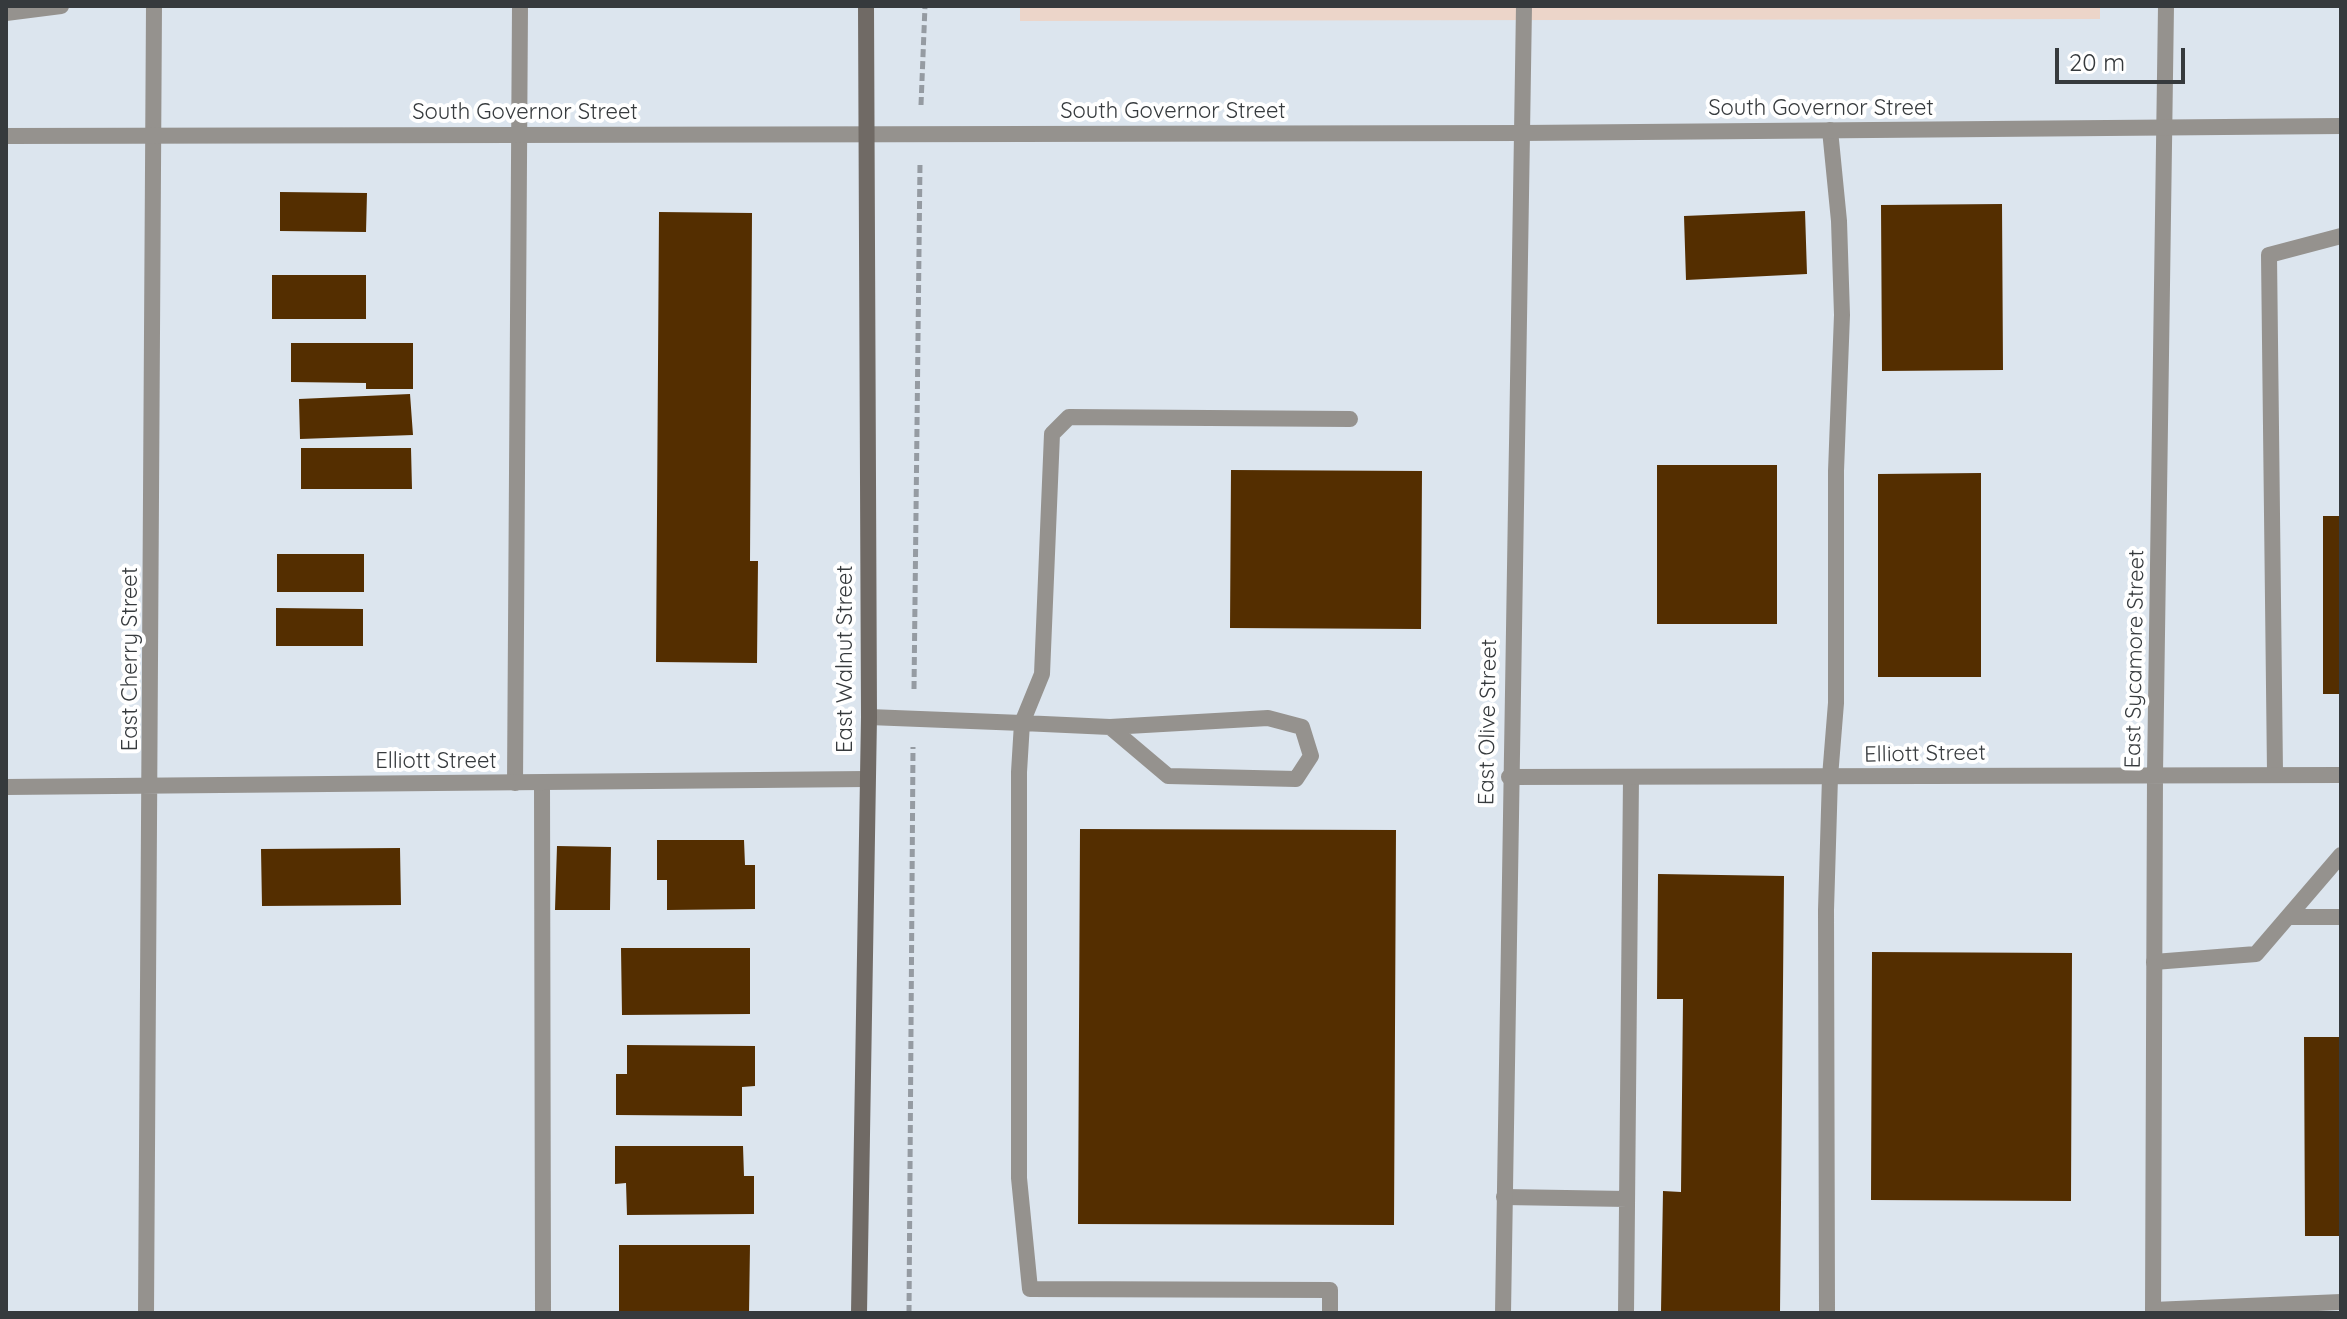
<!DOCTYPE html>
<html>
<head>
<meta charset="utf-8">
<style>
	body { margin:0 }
	#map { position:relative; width:2347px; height:1319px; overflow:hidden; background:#dce5ee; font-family:Quicksand,sans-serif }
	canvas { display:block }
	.frame { position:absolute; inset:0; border:8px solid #363a3d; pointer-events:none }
	.scale { position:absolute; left:2055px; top:48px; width:130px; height:36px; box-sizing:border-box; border:4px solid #363a3d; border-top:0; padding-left:10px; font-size:24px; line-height:28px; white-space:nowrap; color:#363a3d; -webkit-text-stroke:6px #fff; paint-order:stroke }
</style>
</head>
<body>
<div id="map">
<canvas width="2347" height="1319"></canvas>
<div class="frame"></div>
<div class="scale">20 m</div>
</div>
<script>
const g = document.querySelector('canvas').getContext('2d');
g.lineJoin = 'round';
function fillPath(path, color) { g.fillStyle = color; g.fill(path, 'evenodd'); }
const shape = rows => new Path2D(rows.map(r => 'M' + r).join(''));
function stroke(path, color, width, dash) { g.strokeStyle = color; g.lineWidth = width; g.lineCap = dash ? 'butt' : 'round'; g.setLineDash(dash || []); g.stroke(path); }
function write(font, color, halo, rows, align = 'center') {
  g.font = font + ' Quicksand,sans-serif'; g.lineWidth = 8; g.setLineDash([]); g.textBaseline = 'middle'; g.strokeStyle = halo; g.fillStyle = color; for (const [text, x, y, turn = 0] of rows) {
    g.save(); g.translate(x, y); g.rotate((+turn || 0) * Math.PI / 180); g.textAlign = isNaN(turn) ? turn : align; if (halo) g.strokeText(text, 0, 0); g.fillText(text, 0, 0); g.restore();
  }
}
fillPath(shape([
	[1020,6,2100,6,2100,19,1020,21]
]), '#ecd5c9');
fillPath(shape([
	[280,192,367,193,366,232,280,231],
	[2002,204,2003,370,1882,371,1881,205],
	[1805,211,1807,274,1686,280,1684,216],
	[659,212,752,213,750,561,758,561,757,663,656,662],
	[272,275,366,275,366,319,272,319],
	[291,343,413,343,413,389,366,389,366,383,291,382],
	[410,394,413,435,300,439,299,399],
	[301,448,411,448,412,489,301,489],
	[1657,465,1777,465,1777,624,1657,624],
	[1231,470,1422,471,1421,629,1230,628],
	[1981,473,1981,677,1878,677,1878,474],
	[2323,516,2341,516,2341,694,2323,694],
	[277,554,364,554,364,592,277,592],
	[276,608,363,609,363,646,276,646],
	[1080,829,1396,830,1394,1225,1078,1224],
	[657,840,744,840,745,865,755,865,755,909,667,910,667,880,657,880],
	[557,846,611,847,610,910,555,910],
	[400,848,401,905,262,906,261,849],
	[1658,874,1784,876,1780,1313,1661,1312,1663,1191,1681,1192,1683,999,1657,999],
	[621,948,750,948,750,1014,622,1015],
	[1872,952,2072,953,2071,1201,1871,1200],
	[2304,1037,2341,1037,2341,1236,2305,1236],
	[627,1045,755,1046,755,1086,742,1087,742,1116,616,1115,616,1074,627,1074],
	[615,1146,743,1146,744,1176,754,1176,754,1214,627,1215,626,1183,615,1184],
	[619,1245,750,1245,749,1313,619,1313]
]), '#542e00');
stroke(shape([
	[921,105,925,6],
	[914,689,920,163],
	[909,1313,913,747]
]), '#959ba2', 5, [8, 4]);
stroke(shape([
	[6,13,61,6],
	[1522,133,1524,6],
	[869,717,1022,723,1019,772,1019,1178,1030,1289,1330,1290,1330,1313],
	[1110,727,1168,776,1296,779,1311,756,1302,727,1268,718,1110,727,1022,723,1042,674,1052,434,1069,417,1350,419],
	[2275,773,2269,255,2341,236],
	[515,783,520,6],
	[542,783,543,1313],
	[2288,917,2341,917],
	[2154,962,2256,954,2341,855],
	[1504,1197,1627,1199],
	[2153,1310,2341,1302],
	[1626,1313,1631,777],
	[1827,1313,1826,910,1830,777,1836,703,1836,471,1842,315,1839,221,1830,130]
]), '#95928e', 16);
stroke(shape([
	[1509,777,2341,775],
	[6,787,866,779],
	[146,1313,154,6],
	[1503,1313,1522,133],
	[2153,1313,2155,773,2166,6]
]), '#95928e', 16);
stroke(shape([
	[6,136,1522,133,2341,126]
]), '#95928e', 16);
stroke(shape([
	[859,1313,869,717,866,6]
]), '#706a65', 16);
write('22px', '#363a3d', '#fff', [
	["South Governor Street",1821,108],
	["South Governor Street",1173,111],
	["South Governor Street",525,112],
	["East Cherry Street",130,659,-90],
	["East Walnut Street",845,659,-90],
	["East Sycamore Street",2135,659,-89],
	["East Olive Street",1488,722,-89],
	["Elliott Street",1925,754,-1],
	["Elliott Street",436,761]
]);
</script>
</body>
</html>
